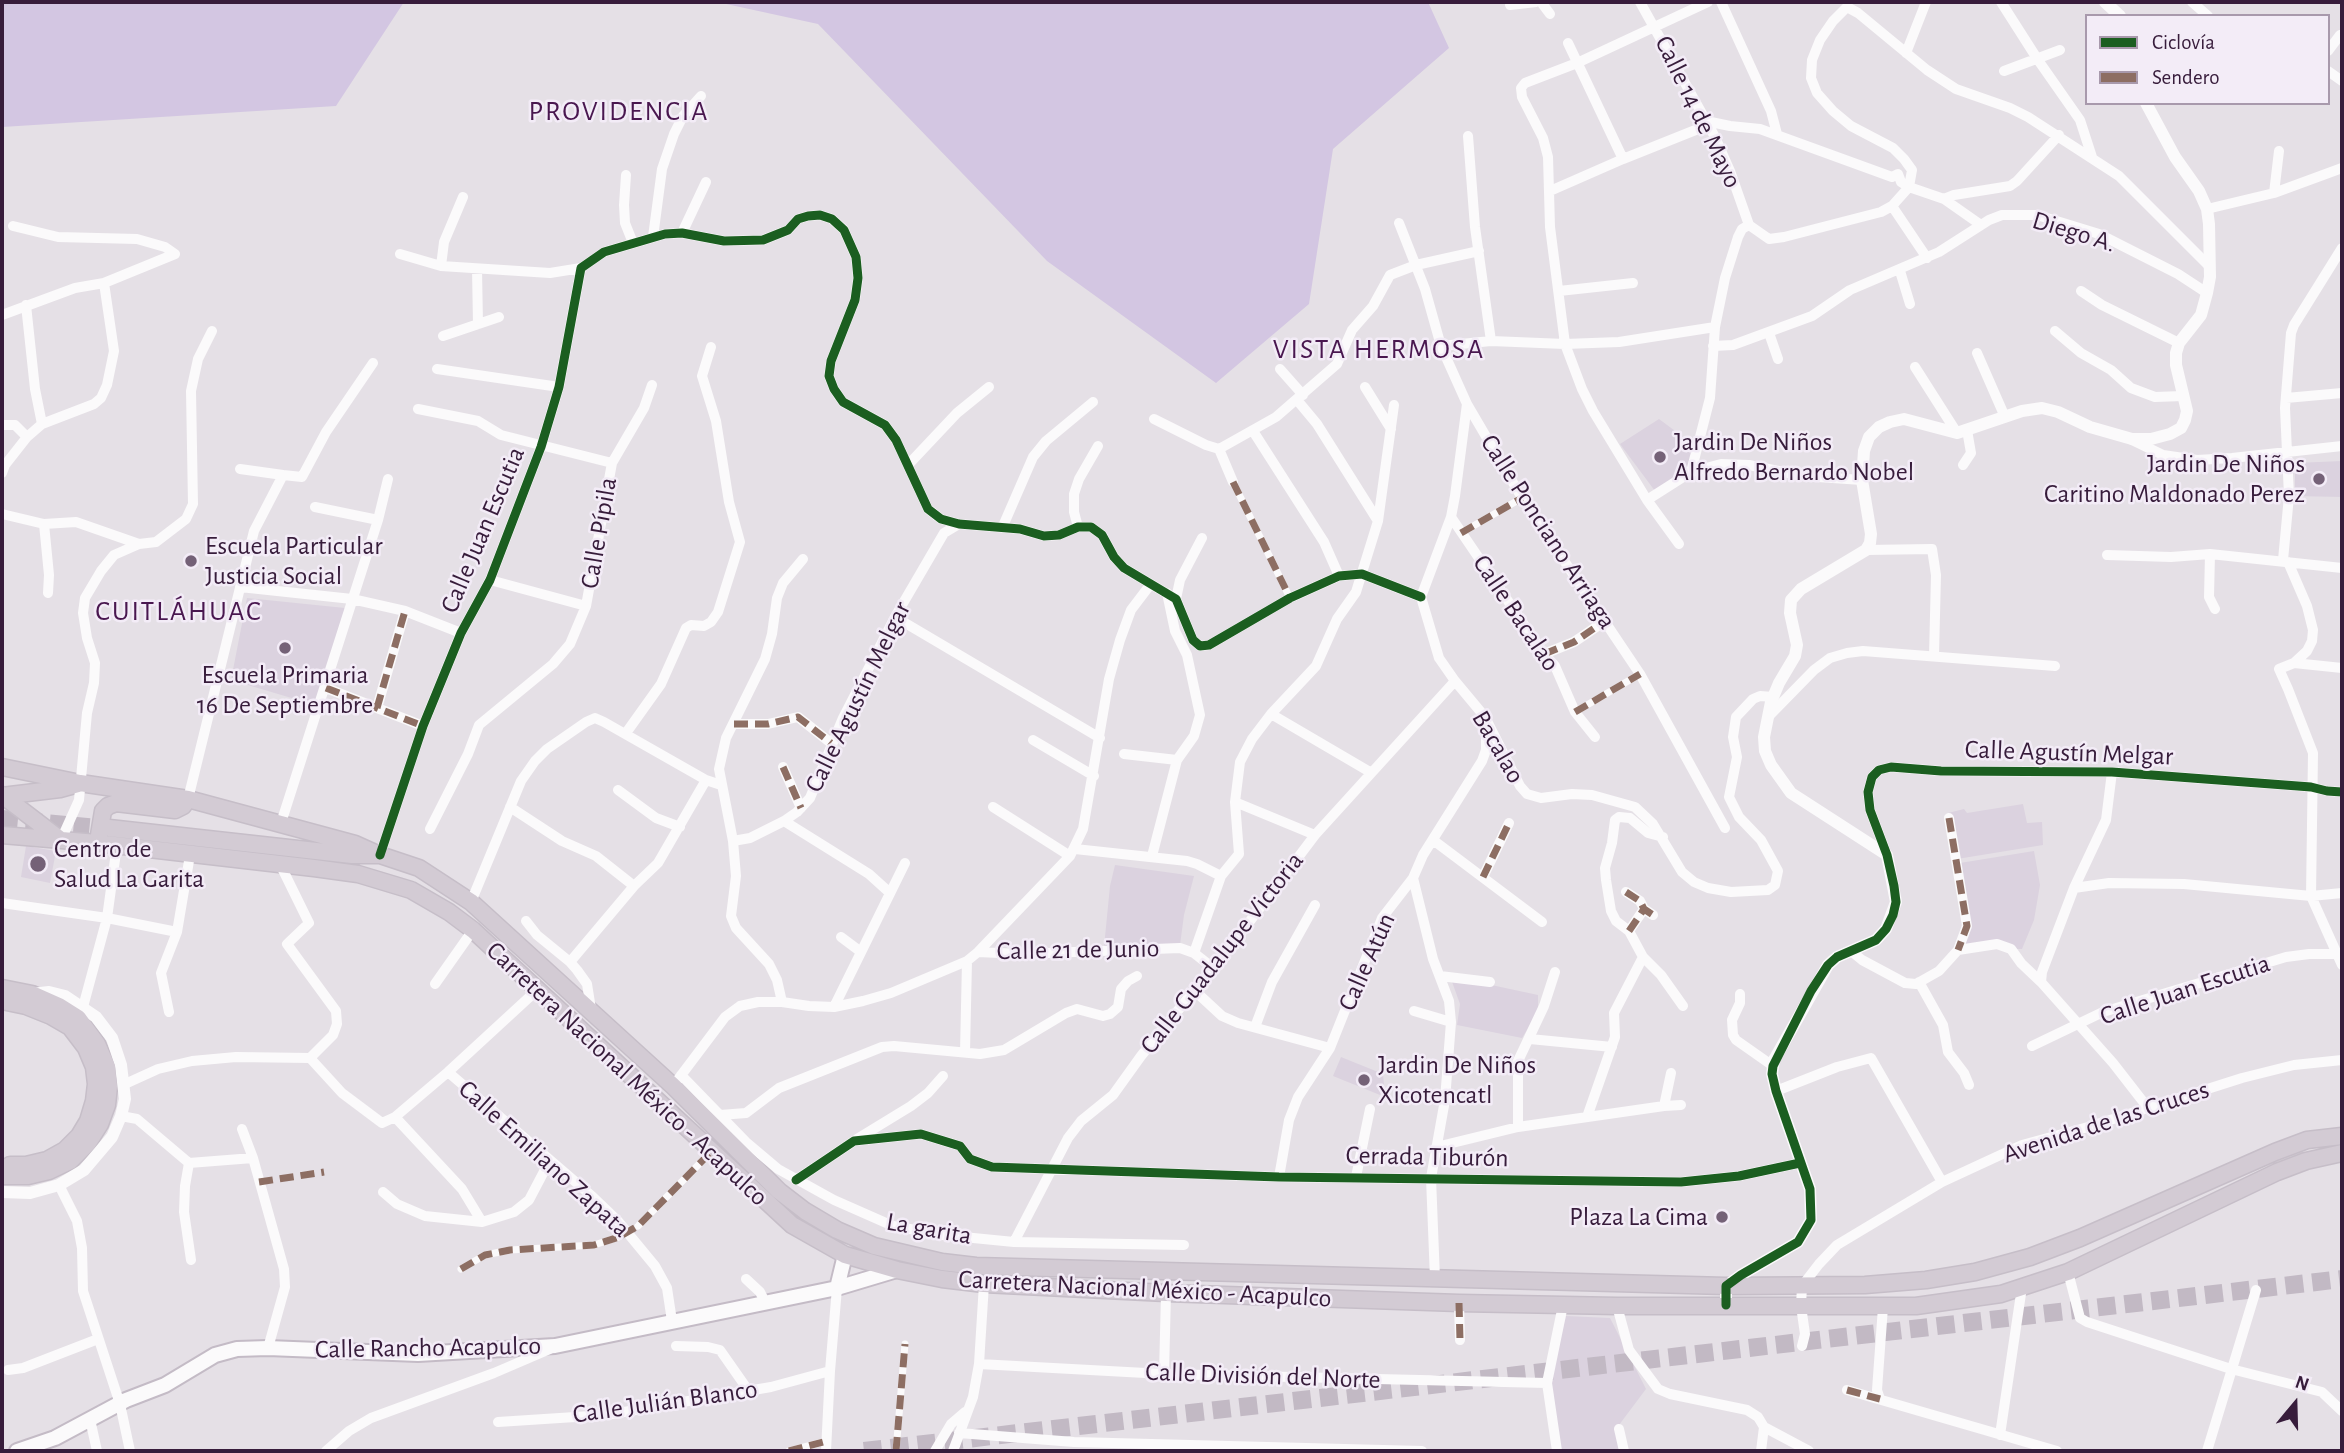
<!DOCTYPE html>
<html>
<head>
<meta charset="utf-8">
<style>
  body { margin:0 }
  #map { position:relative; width:2344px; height:1453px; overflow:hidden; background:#e5e0e6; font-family:"Alegreya Sans",sans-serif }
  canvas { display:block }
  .frame { position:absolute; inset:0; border:4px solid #371c3b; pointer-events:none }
  .legend { position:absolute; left:2085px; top:14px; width:245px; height:91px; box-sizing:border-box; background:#f3ecf7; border:2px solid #a899ac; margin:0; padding:9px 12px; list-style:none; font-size:21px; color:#371c3b }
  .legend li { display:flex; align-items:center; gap:14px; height:35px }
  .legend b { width:35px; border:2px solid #a899ac }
  .north { position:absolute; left:2260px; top:1369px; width:70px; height:70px; -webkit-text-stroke:5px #f3ecf7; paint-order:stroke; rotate:19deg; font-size:19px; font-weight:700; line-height:28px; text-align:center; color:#371c3b }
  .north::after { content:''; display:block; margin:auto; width:24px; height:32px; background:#371c3b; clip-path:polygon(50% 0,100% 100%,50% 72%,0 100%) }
</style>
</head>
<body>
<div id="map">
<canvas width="2344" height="1453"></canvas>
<div class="frame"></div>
<ul class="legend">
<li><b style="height:9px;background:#1b5e20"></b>Ciclovía</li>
<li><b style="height:9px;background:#8d6e63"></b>Sendero</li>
</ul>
<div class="north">N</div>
</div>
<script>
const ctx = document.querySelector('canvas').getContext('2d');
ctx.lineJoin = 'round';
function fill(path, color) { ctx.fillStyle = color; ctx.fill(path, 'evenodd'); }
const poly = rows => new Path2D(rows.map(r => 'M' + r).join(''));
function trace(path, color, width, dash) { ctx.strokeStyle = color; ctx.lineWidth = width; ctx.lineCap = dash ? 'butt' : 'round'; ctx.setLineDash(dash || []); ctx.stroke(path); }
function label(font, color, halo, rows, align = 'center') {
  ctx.font = font + ' "Alegreya Sans",sans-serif'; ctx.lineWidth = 5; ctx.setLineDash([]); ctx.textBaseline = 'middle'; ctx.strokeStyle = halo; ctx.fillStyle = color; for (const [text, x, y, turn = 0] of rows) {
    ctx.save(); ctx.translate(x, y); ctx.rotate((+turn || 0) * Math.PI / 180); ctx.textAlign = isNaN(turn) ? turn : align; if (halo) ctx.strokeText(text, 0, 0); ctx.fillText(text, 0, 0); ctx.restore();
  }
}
const built = poly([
  [1659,419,1694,445,1688,469,1655,491,1620,444],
  [2342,461,2342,497,2295,496,2295,463],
  [247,598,345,608,315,705,231,680],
  [2023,804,2027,823,2042,822,2043,845,1957,859,1948,813,1964,809,1967,813],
  [26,846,56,851,50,883,21,877],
  [2034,851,2040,885,2034,920,2022,949,1962,948,1970,926,1960,863],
  [1115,865,1194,876,1184,915,1180,945,1104,947,1110,886],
  [1451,979,1482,983,1538,995,1538,1012,1522,1038,1457,1025,1460,1004],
  [1341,1057,1383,1074,1384,1085,1380,1095,1333,1076],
  [1566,1316,1610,1318,1646,1389,1616,1429,1620,1451,1559,1451,1548,1384]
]);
const green = poly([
  [2,2,404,2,336,106,2,127],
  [717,2,1428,2,1449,48,1333,149,1309,304,1216,383,1047,261,818,24]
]);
const pedestrianTunnel = poly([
  [619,1237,638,1226]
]);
const primaryTunnel = poly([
  [2,818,109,828]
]);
const motorwayTunnel = poly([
  [864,1451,2342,1279]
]);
const pedestrian = poly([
  [1233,482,1290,598],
  [1461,533,1522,498],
  [1575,712,1640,674],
  [638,1226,711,1152],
  [461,1269,485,1255,510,1250,594,1245,619,1237],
  [789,1451,827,1441],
  [896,1451,905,1344]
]);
const minor = poly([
  [1541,2,1550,14],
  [1640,2,1715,137,1730,171,1749,225],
  [1721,2,1771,111,1777,134],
  [2001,2,2038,60,2080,120,2092,157],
  [2192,2,2208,16],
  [1510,5,1536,2],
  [1847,7,1858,13,1927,70,1956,89,2010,108,2028,117,2119,176,2208,265],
  [1568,43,1623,159],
  [2328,51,2340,35],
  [1906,53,1926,2],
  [2004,71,2060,50],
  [2328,71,2342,81],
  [1706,121,1730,126,1760,129,1892,177,1898,174,1901,182,1909,187,1944,199,1981,225],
  [1468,136,1475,227,1491,341],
  [626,175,624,205,625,223,633,243],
  [1550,191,1623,159,1708,125],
  [2274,193,2279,151],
  [1944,199,1954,195,2010,186,2017,181,2059,135],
  [1892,206,1927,258],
  [2207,209,2274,193,2342,168],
  [1399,223,1425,289,1441,346,1467,404,1522,498,1640,674,1725,828],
  [1749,225,1769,239,1784,237,1881,212,1892,206,1909,187,1912,170,1904,159,1893,148,1851,126,1833,111,1817,93,1811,78,1812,60,1820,40,1833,21,1847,7],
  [13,226,58,237,137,239,165,247,175,254],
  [682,233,706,182],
  [653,237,662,169,674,134,683,116,701,96],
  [400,254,441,266,550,273,581,268],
  [441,266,444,242,463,197],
  [477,269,478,324],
  [1900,271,1910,304],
  [1559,291,1633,283],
  [2081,291,2102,305,2179,343],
  [26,305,35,389,42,424],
  [2,315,75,288,104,283,175,254],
  [2055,331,2081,353,2111,370,2131,388,2155,397,2183,396],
  [1769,333,1778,359],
  [443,336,499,317],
  [1441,346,1491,341,1565,344,1619,342,1715,327],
  [1713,346,1733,345,1812,316,1850,290,1939,252,1989,220,2002,215,2037,215,2099,234,2178,274,2207,293],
  [1977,353,2005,417],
  [1915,367,1957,433],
  [437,369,559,387],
  [1280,369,1303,395],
  [1365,387,1391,429],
  [2286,398,2342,393],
  [1297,400,1317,424,1378,521],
  [1467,404,1455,496,1451,517,1421,597,1439,658,1455,681,1485,717,1520,786,1527,794,1541,798,1572,794,1592,795,1635,807,1653,824,1682,872,1694,882,1708,888,1731,892,1768,890,1775,885,1778,871,1761,840,1739,817,1729,797,1737,757,1733,737,1736,717,1753,699,1760,696,1773,697],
  [418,409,478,421,501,435,612,463],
  [1154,419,1206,445,1219,449,1276,417,1337,364,1352,330,1373,306,1390,275,1416,265,1479,251],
  [2,425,15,425,27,437],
  [1253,431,1324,542,1339,576],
  [2132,440,2163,455,2197,460,2232,458,2342,446],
  [1219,449,1233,482],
  [908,465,957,413,989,387],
  [1963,465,1971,453,1967,430],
  [240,469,283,475],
  [1691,472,1721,464,1749,465,1803,476,1862,480],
  [2,473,5,465,27,437,42,424,94,404,101,398,107,385,114,351,104,283],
  [1647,500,1691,472,1710,398,1715,327,1725,278,1738,237,1742,229,1749,225],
  [315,507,378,520],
  [2,514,44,524,76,522,139,544],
  [1451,517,1544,654,1555,666,1575,712,1595,737],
  [44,524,49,575,48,593],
  [1003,526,1033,457,1046,441,1093,402],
  [1078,527,1074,512,1074,494,1079,479,1098,446],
  [1679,544,1647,500,1593,411,1582,389,1565,344,1550,227,1548,157,1543,138,1522,97,1521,88,1525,83,1577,63,1708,2],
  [1866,550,1932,549,1936,575,1934,656],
  [2210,554,2209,597,2215,609],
  [2107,555,2171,557,2210,554,2342,568],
  [2283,560,2289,496,2285,408,2291,333,2294,325,2342,248],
  [2288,562,2307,606,2313,630,2312,641,2307,651,2294,663],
  [490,580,586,606],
  [240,587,352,599,405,611,461,633],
  [1176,599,1180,580,1202,538],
  [895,617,1100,738],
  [1544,654,1574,642,1605,621],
  [2342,668,2294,663,2279,669,2288,689,2313,753,2311,896,2342,965],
  [326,688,423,726],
  [377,708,405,611],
  [1271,714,1370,772],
  [1769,716,1814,670,1830,658,1847,653,1863,651,2055,666],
  [734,724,768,724,798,717,831,743],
  [626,733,661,684,686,628,691,625,704,626,711,622,718,612,740,542,729,502,716,421,702,376,711,347],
  [1033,740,1094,776],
  [1124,754,1177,760],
  [783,767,801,808],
  [618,790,656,818,680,827],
  [188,799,254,531,283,475,302,477,326,432,373,363],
  [1235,802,1315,835],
  [510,807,562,841,596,856,634,886],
  [993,807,1070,856],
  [1949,818,1967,926,1958,950],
  [784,821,869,874,890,893],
  [281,823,378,520,388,479],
  [430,829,468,754,479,725,553,664,570,644,586,606,612,463,644,408,652,385],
  [1663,837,1648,833,1630,818,1619,817,1615,820,1612,843,1605,868,1606,880,1611,911,1616,921,1629,931,1643,957,1661,975,1683,1006],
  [61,840,79,800,87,713,94,683,95,663,87,638,83,613,85,598,101,571,114,555,139,544,156,542,186,519,193,504,191,391,198,359,212,331],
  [1433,840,1542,922],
  [733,841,750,838,784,821,797,812,810,798,843,718,895,617,944,533,959,524],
  [1075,849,1187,861,1197,864,1221,876],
  [380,855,423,726,461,633,490,580,541,447,559,387,581,268,604,252,665,234,682,233,724,241,763,240,788,230,798,219,808,216,820,215,832,219,844,230,856,257,858,278,855,300,831,361,829,376,834,389,843,402,885,425,896,440,928,509,941,519,959,524,1020,529,1044,536,1059,535,1078,527,1091,527,1102,535,1114,557,1124,568,1176,599,1193,640,1200,646,1209,645,1290,598,1339,576,1362,574,1421,597],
  [1887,855,1870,810,1868,792,1872,777,1879,770,1891,767,1941,771,2112,772,2311,787,2327,791,2342,792],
  [1152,856,1177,760,1194,736,1200,715,1187,655,1175,631,1167,593],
  [280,864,309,923,287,944,336,1011,337,1024,333,1035,310,1058],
  [1483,877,1509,823],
  [1413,878,1433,959,1449,1001,1451,1022,1445,1100,1431,1178,1435,1279],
  [2074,888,2109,883,2184,884,2311,896,2342,893],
  [1626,892,1640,901,1644,909,1653,915],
  [471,902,521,781,535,761,547,749,586,722,595,718,604,722,706,780,721,785],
  [2,903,107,918,177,932],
  [526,921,537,935,570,962,577,970,587,984,591,1009],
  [1629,931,1644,909],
  [841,937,861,952],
  [1958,950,1997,944,2011,949,2021,963,2041,982,2113,1063,2148,1108],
  [1851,951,1862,960,1905,983,1916,984,1939,971,1958,950],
  [978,952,1021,954,1180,948,1194,953,1213,968],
  [1194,953,1221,876,1239,854,1235,802,1240,762,1252,739,1271,714,1316,666,1337,619,1356,592,1378,521,1394,405],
  [570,962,634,886,658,863,706,780],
  [1440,976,1490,982],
  [1919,982,1943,1025,1948,1052,1964,1073,1969,1085],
  [2041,982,2042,972,2074,888,2106,820,2112,772],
  [435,984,473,930],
  [1195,991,1222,1016,1238,1023,1330,1048],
  [1740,994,1740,1003,1732,1020,1733,1035,1736,1040,1773,1066],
  [782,1002,777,980,769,964,736,928,731,916,736,876,733,841,719,769,726,738,765,659,772,634,777,598,783,583,803,559],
  [83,1007,107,918,117,845],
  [834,1007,905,863],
  [1414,1011,1451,1022],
  [169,1012,161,973,177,932,190,855],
  [1255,1027,1272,982,1315,905],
  [1530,1039,1612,1047],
  [2032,1046,2103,1012,2286,957,2309,954,2342,954],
  [965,1052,967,961],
  [448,1072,593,1197,617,1220,655,1266,667,1288,672,1321],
  [681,1075,746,1142,778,1169,834,1200,893,1226,943,1235,1014,1242,1184,1245],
  [125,1084,158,1069,192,1061,236,1057,310,1058,342,1093,382,1123,395,1117,448,1072,536,991],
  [673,1086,725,1017,740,1006,758,1002,782,1002,809,1006,834,1007,863,1001,891,993,967,961,978,952,1070,856,1083,829,1109,679,1120,640,1131,610,1150,585],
  [1776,1091,1837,1067,1871,1058,1942,1182],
  [1664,1106,1671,1073],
  [720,1115,746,1113,779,1088,882,1047,894,1046,980,1054,1004,1050,1066,1013,1077,1009,1103,1016,1110,1014,1118,1007,1121,989,1128,981,1137,976],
  [121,1116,137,1119,189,1163,253,1158],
  [395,1117,462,1189,482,1222],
  [1587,1117,1615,1037,1614,1013,1643,957],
  [1518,1127,1518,1061,1544,1006,1555,972],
  [242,1129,253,1158,284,1269,285,1287,268,1348],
  [857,1139,911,1106,928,1093,943,1076],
  [1436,1147,1518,1127,1664,1106,1681,1105],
  [189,1163,185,1186,184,1212,191,1260],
  [1279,1177,1289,1120,1298,1097,1330,1048,1382,918,1413,878,1423,855,1482,761,1486,750,1486,725],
  [1356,1177,1370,1109],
  [796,1180,854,1141,921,1134,960,1146,970,1159,992,1167,1279,1177,1681,1182,1739,1176,1800,1163],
  [59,1185,77,1221,82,1248,83,1291,120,1404,130,1451],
  [383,1192,397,1204,425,1216,482,1222,514,1212,529,1200,550,1160],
  [1014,1242,1068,1138,1081,1121,1113,1095,1141,1056,1244,929,1315,835,1455,681],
  [2068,1272,2080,1318,2087,1322,2231,1369,2322,1392,2342,1411],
  [746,1279,760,1292,765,1302],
  [1459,1303,1460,1340],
  [1617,1306,1629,1350,1658,1389,1670,1394,1747,1410,1758,1417,1764,1427,1761,1451],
  [676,1346,708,1347,720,1350,748,1390],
  [1802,1346,1805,1334,1801,1306,1802,1286,1819,1264,1837,1245,1942,1182,2022,1145,2088,1127,2242,1078,2294,1065,2342,1060],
  [979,1364,1164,1374,1547,1383],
  [8,1370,23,1368,98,1339],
  [1164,1374,1166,1293],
  [1847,1390,2057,1451],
  [1880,1399,1877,1390,1883,1307],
  [90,1419,97,1451],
  [498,1422,606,1415,771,1387,830,1371],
  [1764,1427,1809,1451],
  [1619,1429,1624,1451],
  [959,1433,1074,1442,1422,1451],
  [2000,1435,2022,1287],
  [326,1451,349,1431,371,1418,494,1373,550,1349],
  [826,1451,830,1371,837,1288],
  [935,1451,951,1424,965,1412],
  [953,1451,973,1397,979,1364,984,1284],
  [1557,1451,1547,1383,1563,1305],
  [2207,1451,2256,1290]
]);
const tertiary = poly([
  [2105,2,2120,16],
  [2,1192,30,1193,59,1185,84,1170,112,1137,121,1116,125,1099,121,1065,112,1038,96,1017,65,996,49,992,32,994],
  [1726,1305,1726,1286,1741,1275,1798,1242,1811,1220,1810,1189,1776,1091,1772,1074,1774,1060,1828,965,1837,957,1876,940,1886,929,1896,902,1887,855,1791,793,1771,765,1765,751,1764,737,1771,702,1779,683,1795,656,1797,645,1790,613,1791,600,1801,589,1866,550,1870,543,1871,534,1862,480,1864,451,1869,437,1879,427,1890,422,1904,419,1957,433,2022,411,2042,408,2058,412,2090,427,2132,439,2151,439,2170,434,2181,428,2185,420,2187,411,2176,365,2176,353,2179,343,2201,315,2207,293,2210,277,2209,224,2207,209,2199,191,2175,157,2146,103]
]);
const secondary = poly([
  [837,1288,845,1255],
  [17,1451,55,1438,126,1400,165,1385,215,1355,237,1349,268,1348,418,1354,555,1346,837,1288,897,1270]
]);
const primary = poly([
  [2,767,80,783,188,799,355,844,375,853],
  [2,795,61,840],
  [2,796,60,789,78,784],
  [109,828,352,855,380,855,419,868,471,902,673,1086,779,1191,805,1211,837,1230,874,1246,942,1262,976,1266,1726,1286,1865,1285,1926,1280,1975,1272,2030,1257,2080,1238,2275,1152,2307,1140,2342,1136],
  [2,835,97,843,314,868,358,874,411,890,449,912,473,930,792,1225,845,1255,897,1270,942,1279,984,1284,1166,1293,1459,1303,1617,1306,1916,1306,2001,1294,2068,1272,2277,1172,2306,1161,2342,1153],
  [98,841,103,811,108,806,116,803,175,810,183,806,188,799],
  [2,988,32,994,59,1006,78,1018,97,1044,107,1067,109,1086,107,1105,100,1124,88,1143,70,1161,49,1171,28,1176,2,1176],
  [2,1001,26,1006,51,1016,70,1027,86,1048,94,1067,96,1084,94,1101,88,1121,79,1136,65,1150,47,1160,26,1165,10,1165]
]);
const quiet = poly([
  [1233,482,1290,598],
  [1461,533,1522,498],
  [1544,654,1574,642,1605,621],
  [326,688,423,726],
  [377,708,405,611],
  [1575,712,1640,674],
  [734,724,768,724,798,717,831,743],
  [783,767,801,808],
  [1949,818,1967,926,1958,950],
  [1483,877,1509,823],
  [1626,892,1640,901,1644,909,1653,915],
  [1629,931,1644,909],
  [259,1182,324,1172],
  [461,1269,485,1255,510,1250,594,1245,619,1237,638,1226,711,1152],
  [1459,1303,1460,1340],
  [1847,1390,1880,1399],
  [789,1451,827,1441],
  [896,1451,905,1344]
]);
const cycleway = poly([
  [380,855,423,726,461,633,490,580,541,447,559,387,581,268,604,252,665,234,682,233,724,241,763,240,788,230,798,219,808,216,820,215,832,219,844,230,856,257,858,278,855,300,831,361,829,376,834,389,843,402,885,425,896,440,928,509,941,519,959,524,1020,529,1044,536,1059,535,1078,527,1091,527,1102,535,1114,557,1124,568,1176,599,1193,640,1200,646,1209,645,1290,598,1339,576,1362,574,1421,597],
  [796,1180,854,1141,921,1134,960,1146,970,1159,992,1167,1279,1177,1681,1182,1739,1176,1800,1163],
  [1726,1305,1726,1286,1741,1275,1798,1242,1811,1220,1810,1189,1776,1091,1772,1074,1773,1066,1811,991,1828,965,1837,957,1876,940,1886,929,1893,915,1896,902,1894,886,1887,855,1870,810,1868,792,1872,777,1879,770,1891,767,1941,771,2112,772,2311,787,2327,791,2342,792]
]);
const markers = [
  [1660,457,7,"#746177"],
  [2319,479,7,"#746177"],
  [191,561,7,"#746177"],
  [285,648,7,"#746177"],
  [38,864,9,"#746177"],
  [1364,1080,7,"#746177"],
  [1722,1217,7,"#746177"]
];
const streetNames = [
  ["Calle 14 de Mayo",1698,112,64],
  ["Diego A.",2074,232,17],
  ["Calle Juan Escutia",483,530,-67],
  ["Calle Ponciano Arriaga",1548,532,57],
  ["Calle Pípila",599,533,-80],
  ["Calle Bacalao",1516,613,56],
  ["Calle Agustín Melgar",858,697,-64],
  ["Bacalao",1498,747,60],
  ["Calle Agustín Melgar",2069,753,2],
  ["Calle 21 de Junio",1078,950,-1],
  ["Calle Guadalupe Victoria",1222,953,-52],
  ["Calle Atún",1367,962,-66],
  ["Calle Juan Escutia",2185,990,-18],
  ["Carretera Nacional México - Acapulco",627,1074,43],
  ["Avenida de las Cruces",2106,1122,-18],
  ["Cerrada Tiburón",1427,1157,1],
  ["Calle Emiliano Zapata",544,1159,42],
  ["La garita",929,1229,10],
  ["Carretera Nacional México - Acapulco",1145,1289,3],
  ["Calle Rancho Acapulco",428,1348,-1],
  ["Calle División del Norte",1263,1376,2],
  ["Calle Julián Blanco",665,1402,-8]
];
const poiNames = [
  ["Jardin De Niños",1674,442],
  ["Alfredo Bernardo Nobel",1674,472],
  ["Jardin De Niños",2305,464,"right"],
  ["Caritino Maldonado Perez",2305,494,"right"],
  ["Escuela Particular",205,546],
  ["Justicia Social",205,576],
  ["Escuela Primaria",285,675,"center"],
  ["16 De Septiembre",285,705,"center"],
  ["Centro de",54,849],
  ["Salud La Garita",54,879],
  ["Jardin De Niños",1378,1065],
  ["Xicotencatl",1378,1095],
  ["Plaza La Cima",1708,1217,"right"]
];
const neighbourhoodNames = [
  ["PROVIDENCIA",619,112],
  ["VISTA HERMOSA",1379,350],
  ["CUITLÁHUAC",179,612]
];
fill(built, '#dbd2df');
fill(green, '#d3c6e2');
trace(pedestrianTunnel, '#c2b9c4', 7, [7, 3.5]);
trace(primaryTunnel, '#c2b9c4', 16, [16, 8]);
trace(motorwayTunnel, '#c2b9c4', 18, [18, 9]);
trace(secondary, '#c4bbc6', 18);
trace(primary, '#c6bec8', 19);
trace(pedestrian, '#fbfafb', 7);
trace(minor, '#fbfafb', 10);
trace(tertiary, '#fbfafb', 12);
trace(secondary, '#fbfafb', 14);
trace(primary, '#d3cbd4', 16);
trace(quiet, '#8d6e63', 7, [14, 7]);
trace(cycleway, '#1b5e20', 9);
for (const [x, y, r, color] of markers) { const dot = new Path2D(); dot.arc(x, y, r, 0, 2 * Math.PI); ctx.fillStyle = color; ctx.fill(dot); trace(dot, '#f3ecf7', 2.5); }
label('26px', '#371c3b', '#f3ecf7', streetNames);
label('26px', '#371c3b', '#f3ecf7', poiNames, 'left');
ctx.letterSpacing = '2px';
label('28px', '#49174f', '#f3ecf7', neighbourhoodNames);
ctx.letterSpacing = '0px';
</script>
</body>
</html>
